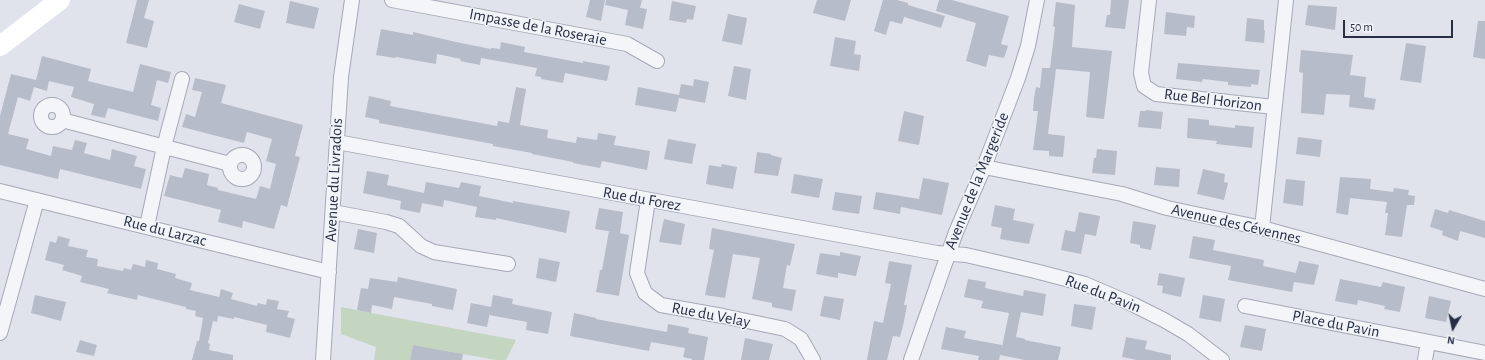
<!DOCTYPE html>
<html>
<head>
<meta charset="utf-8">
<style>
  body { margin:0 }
  #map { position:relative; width:1485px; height:360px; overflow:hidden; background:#e0e3eb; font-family:"Alegreya Sans",sans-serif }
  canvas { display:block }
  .north { position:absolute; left:1433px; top:308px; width:40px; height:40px; -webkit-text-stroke:3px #f0f3f8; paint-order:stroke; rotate:189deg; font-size:11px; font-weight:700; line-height:16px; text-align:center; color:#272f44 }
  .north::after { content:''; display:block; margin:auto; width:14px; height:18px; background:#272f44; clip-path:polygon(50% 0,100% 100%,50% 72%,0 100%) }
  .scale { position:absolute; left:1343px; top:20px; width:110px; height:18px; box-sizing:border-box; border:2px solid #272f44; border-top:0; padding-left:5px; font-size:12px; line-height:14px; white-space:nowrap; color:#272f44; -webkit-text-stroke:3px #f0f3f8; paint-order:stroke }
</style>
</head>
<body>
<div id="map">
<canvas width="1485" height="360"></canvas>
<div class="north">N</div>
<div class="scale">50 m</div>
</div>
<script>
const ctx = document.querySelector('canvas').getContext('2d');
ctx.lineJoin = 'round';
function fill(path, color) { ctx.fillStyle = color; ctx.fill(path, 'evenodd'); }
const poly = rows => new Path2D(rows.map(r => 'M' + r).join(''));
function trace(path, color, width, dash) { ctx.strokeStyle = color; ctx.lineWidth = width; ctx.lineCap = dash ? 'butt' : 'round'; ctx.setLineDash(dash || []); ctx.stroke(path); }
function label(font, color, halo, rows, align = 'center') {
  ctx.font = font + ' "Alegreya Sans",sans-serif'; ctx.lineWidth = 3; ctx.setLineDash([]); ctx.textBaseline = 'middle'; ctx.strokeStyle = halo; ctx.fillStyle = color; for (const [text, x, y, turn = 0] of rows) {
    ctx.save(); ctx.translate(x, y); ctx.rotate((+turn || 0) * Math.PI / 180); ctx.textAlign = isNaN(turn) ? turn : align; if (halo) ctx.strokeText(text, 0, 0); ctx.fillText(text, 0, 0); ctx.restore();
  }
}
const green = poly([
  [341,307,371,313,516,340,506,360,496,360,413,345,410,360,374,360,376,347,341,334]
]);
const building = poly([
  [137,0,149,0,144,18,154,21,147,48,126,43],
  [590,0,605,0,601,21,586,17],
  [606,0,642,0,640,8,647,9,643,29,625,25,628,10,605,5],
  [817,0,851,0,845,21,813,13],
  [883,0,897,0,908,3,908,5,945,16,941,28,904,17,902,24,890,21,886,35,874,31],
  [939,0,952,0,1009,16,1001,44,1008,46,1004,58,989,55,986,67,966,61,976,23,936,11],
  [1111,0,1129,0,1125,29,1105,27,1107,15,1110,15],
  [290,1,319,8,314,29,286,23],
  [672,1,696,6,693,20,687,19,686,23,669,20],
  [1056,2,1075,5,1072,47,1112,51,1104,119,1086,117,1090,72,1056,69,1048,134,1065,136,1063,157,1049,156,1049,151,1033,150,1038,111,1033,111,1034,98,1036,87,1040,88,1042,68,1050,68,1055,27,1053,26],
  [239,4,265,11,260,29,234,22],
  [1308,5,1337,7,1335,30,1305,25],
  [1166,12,1195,16,1194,28,1187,27,1186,36,1164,34],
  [728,14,747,18,742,45,722,41],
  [1247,18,1264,20,1264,30,1265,30,1264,43,1245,41],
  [1478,21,1485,21,1485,59,1473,57],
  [381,29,413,35,413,32,456,42,491,49,491,48,500,49,501,42,525,47,524,52,583,63,583,61,610,66,607,81,565,73,563,83,541,79,541,77,535,76,537,68,481,58,480,65,460,61,461,59,437,54,436,64,396,57,395,58,376,55],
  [835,37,856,41,854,54,861,55,859,71,830,66],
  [1406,43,1426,46,1421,83,1400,80],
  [1301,50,1353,55,1350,75,1366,77,1364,97,1376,99,1374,110,1349,107,1350,95,1326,94,1324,115,1301,113,1303,73,1299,72],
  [42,56,91,69,88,81,133,92,140,64,171,72,168,83,157,80,154,93,151,105,161,108,158,121,108,108,105,118,91,115,94,104,71,97,74,87,49,81,47,91,34,87,30,101,18,97,8,134,29,139,26,149,51,156,53,146,72,150,75,140,87,143,84,153,110,160,112,149,137,156,134,166,146,169,141,189,60,169,58,179,0,165,0,116,11,74,36,80],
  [1178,63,1260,70,1258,85,1251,84,1251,87,1228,85,1228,82,1203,79,1202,82,1176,79],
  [734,66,751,69,746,100,728,96],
  [195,78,226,85,221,103,303,125,295,156,300,157,287,207,281,205,274,229,243,221,242,228,218,222,221,210,164,196,170,175,182,178,185,168,209,174,207,185,218,188,218,190,256,199,260,186,270,189,273,176,276,164,266,161,272,139,247,132,244,143,182,127,186,114,195,117,202,92,192,90],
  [694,79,709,82,705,103,679,98,676,112,635,105,638,87,679,95,681,84,693,86],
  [516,87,526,89,520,125,548,130,547,138,576,143,577,137,597,140,598,133,616,136,614,145,650,151,647,170,602,161,600,168,573,163,573,162,532,154,532,153,493,146,493,144,379,123,379,120,365,117,369,96,391,101,390,106,497,126,498,121,509,123],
  [1146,110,1163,112,1161,129,1138,127,1140,111,1146,111],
  [904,111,924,116,919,145,898,141],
  [1188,118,1209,120,1209,125,1235,128,1235,125,1254,127,1252,148,1216,144,1217,141,1187,138],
  [1298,137,1322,140,1320,157,1296,154],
  [668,139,696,144,692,164,664,159],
  [1097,149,1117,151,1115,175,1092,173,1094,158,1096,158],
  [757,152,771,154,771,155,782,158,778,176,754,173],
  [722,164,737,167,733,189,706,184,709,165,721,167],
  [1156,167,1180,169,1179,187,1154,185],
  [1203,169,1225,174,1224,182,1228,183,1224,200,1197,194],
  [367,171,389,175,387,185,424,193,426,182,459,188,461,182,481,186,479,196,513,203,513,201,570,211,566,233,496,218,496,220,475,217,477,207,444,200,443,207,422,203,420,213,400,209,401,201,363,193],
  [794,174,823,179,819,198,791,193],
  [1340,177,1371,179,1370,189,1393,192,1394,188,1409,190,1408,195,1415,196,1414,205,1407,205,1402,237,1385,235,1388,213,1385,213,1387,202,1350,198,1348,215,1336,213],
  [923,178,949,183,942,215,901,207,900,214,873,209,876,192,919,199],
  [1286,179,1305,181,1303,206,1283,203],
  [835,192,862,196,859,214,832,210],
  [995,205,1015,209,1013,220,1034,224,1029,244,1000,239,1002,228,991,226],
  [599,208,623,212,620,233,595,229],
  [1435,209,1448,213,1449,210,1485,221,1485,238,1460,231,1458,241,1442,235,1443,231,1430,227],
  [1079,212,1100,216,1096,236,1075,232],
  [664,219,685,224,681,245,659,242],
  [1133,221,1156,225,1151,250,1140,248,1140,245,1130,243],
  [712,228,795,244,790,266,787,265,783,288,796,290,792,311,772,307,772,303,752,299,760,258,733,254,725,298,705,295,714,250,709,249],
  [358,229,377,233,374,253,354,249],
  [1065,230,1085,234,1081,254,1061,250],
  [609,231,629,235,619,296,596,292,600,270,602,270],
  [58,236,70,239,68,246,88,250,86,257,98,259,97,266,123,271,124,268,131,270,133,264,145,267,146,260,158,263,157,269,176,274,175,278,192,283,190,290,219,297,221,289,233,293,231,299,257,306,258,303,266,305,267,299,279,301,277,309,289,311,287,317,295,319,290,338,266,332,267,325,234,317,234,319,218,316,217,322,213,321,208,343,210,344,209,350,233,355,233,360,192,360,197,341,199,341,203,318,195,316,196,311,186,309,186,307,138,295,137,300,107,293,109,289,80,282,82,276,62,270,64,265,45,260,50,241,56,243],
  [1193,236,1215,240,1213,250,1264,260,1263,266,1296,273,1295,276,1299,261,1319,265,1314,285,1294,282,1292,292,1228,280,1231,266,1189,258],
  [840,252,861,256,856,276,838,273,838,278,816,274,820,253,840,256],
  [539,258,560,262,556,282,536,278],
  [889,261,912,265,904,305,907,305,903,326,900,337,893,336,887,360,867,360,874,321,883,323,891,284,885,283],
  [1159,273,1185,278,1181,297,1162,293,1163,286,1157,285],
  [398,277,457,289,453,310,432,306,432,304,394,297,392,309,372,305,371,313,357,310,361,288,368,289,370,278,397,282],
  [968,279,986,282,985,288,1023,296,1024,290,1046,294,1043,316,1021,312,1016,337,1025,339,1025,340,1061,347,1058,360,1025,360,1000,355,999,360,978,360,979,356,941,349,946,327,966,331,964,338,1002,345,1002,347,1009,313,981,308,983,301,964,297],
  [1340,279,1381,287,1383,282,1405,287,1400,312,1384,309,1385,306,1358,300,1357,305,1335,301],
  [35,295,66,302,61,321,31,313],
  [493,295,513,299,512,304,552,312,548,334,526,330,527,322,489,315,490,312,487,327,467,323,471,303,491,307],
  [1203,295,1225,299,1221,322,1199,318],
  [824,296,844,299,840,320,820,316],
  [1429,296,1451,301,1446,322,1425,318],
  [1074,304,1096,307,1092,330,1071,326],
  [574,313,596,318,596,319,667,332,668,324,689,328,688,333,708,337,704,360,692,360,692,359,683,357,685,348,651,342,649,351,570,336],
  [1245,325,1266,329,1262,351,1240,347],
  [1126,337,1147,341,1145,349,1171,355,1171,360,1137,360,1122,357],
  [745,338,773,344,769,360,741,360],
  [80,340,97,345,94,356,76,352],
  [413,345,463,354,462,360,410,360]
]);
const street = poly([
  [392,0,627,44,657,61],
  [1149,0,1141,73,1144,86,1156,94,1274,107],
  '41 116a11 11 0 1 1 22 0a11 11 0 1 1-22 0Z',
  [62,120,230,164],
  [337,142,937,253,966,255,1035,271,1085,284,1134,305,1164,320,1188,334,1222,360],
  '230 167a12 12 0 1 1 24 0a12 12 0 1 1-24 0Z',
  [984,167,1122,194,1167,208,1262,228,1485,289],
  [0,191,329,272],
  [648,200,637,273,645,293,661,305,723,316,785,329,801,339,813,360],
  [333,212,386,222,399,226,421,246,434,252,508,264],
  [147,226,164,147,182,79],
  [1262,228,1286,0],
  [1245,306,1485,353],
  [0,333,37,200],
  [323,360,341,77,352,0],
  [911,360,956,232,984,167,1018,78,1028,46,1037,0],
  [1425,360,1428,342]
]);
const secondary = poly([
  [0,46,60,0]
]);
const streetNames = [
  ["Impasse de la Roseraie",538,27,11],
  ["Rue Bel Horizon",1213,100,7],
  ["Avenue du Livradois",334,180,-87],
  ["Avenue de la Margeride",977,181,-68],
  ["Rue du Forez",642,199,10],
  ["Avenue des Cévennes",1236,224,13],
  ["Rue du Larzac",165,231,14],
  ["Rue du Pavin",1103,294,21],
  ["Rue du Velay",711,315,11],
  ["Place du Pavin",1336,324,11]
];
fill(green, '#c4d5c0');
fill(building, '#b7bcc9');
trace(street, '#a5a9b6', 16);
trace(street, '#f3f5f8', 14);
trace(secondary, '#fff', 20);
label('16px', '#272f44', '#f0f3f8', streetNames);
</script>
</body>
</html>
